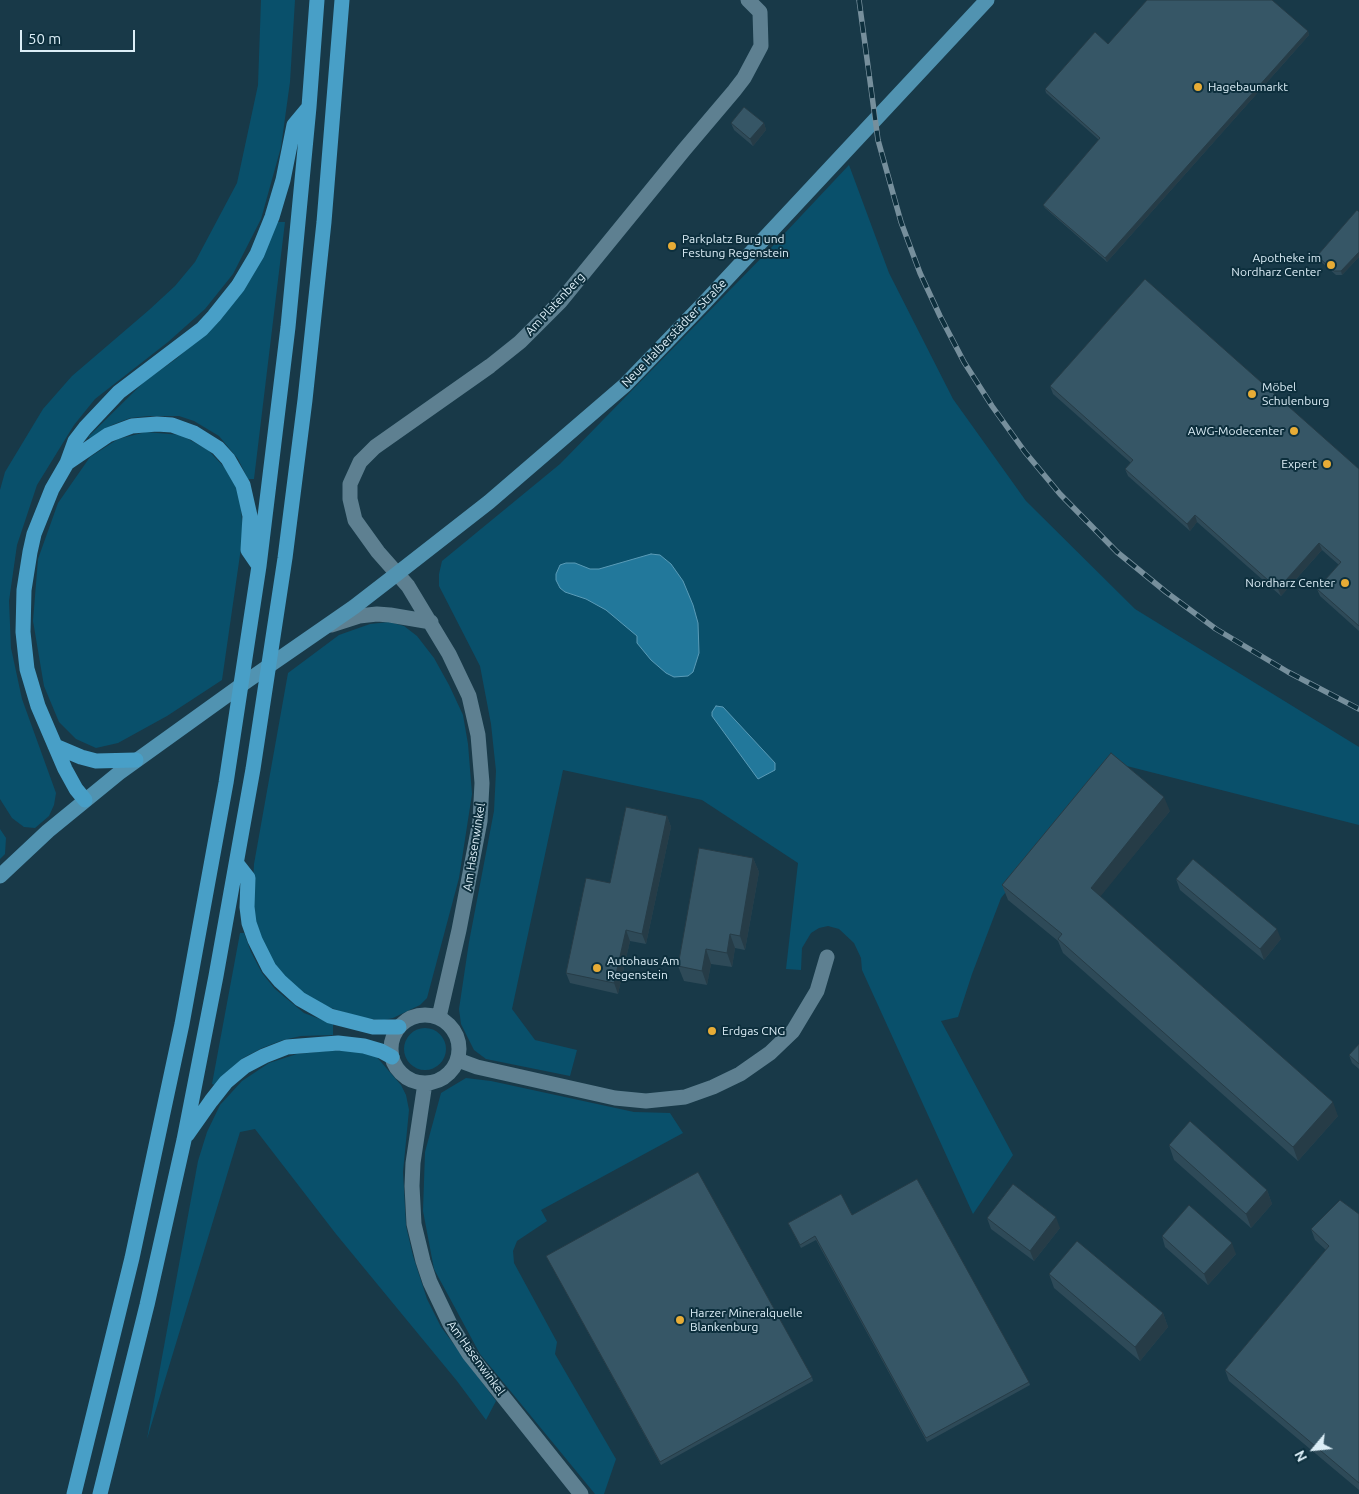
<!DOCTYPE html>
<html>
<head>
<meta charset="utf-8">
<style>
  body { margin:0 }
  #map { position:relative; width:1359px; height:1494px; overflow:hidden; background:#183948; font-family:Ubuntu,sans-serif }
  canvas { display:block }
  .north { position:absolute; left:1289px; top:1424px; width:50px; height:50px; -webkit-text-stroke:4px #0d2f3d; paint-order:stroke; rotate:242deg; font-size:14px; font-weight:700; line-height:20px; text-align:center; color:#dceef7 }
  .north::after { content:''; display:block; margin:auto; width:18px; height:22px; background:#dceef7; clip-path:polygon(50% 0,100% 100%,50% 72%,0 100%) }
  .scale { position:absolute; left:20px; top:30px; width:115px; height:22px; box-sizing:border-box; border:2px solid #dceef7; border-top:0; padding-left:6px; font-size:15px; line-height:18px; white-space:nowrap; color:#dceef7; -webkit-text-stroke:4px #0d2f3d; paint-order:stroke }
</style>
</head>
<body>
<div id="map">
<canvas width="1359" height="1494"></canvas>
<div class="north">N</div>
<div class="scale">50 m</div>
</div>
<script>
const ctx = document.querySelector('canvas').getContext('2d');
ctx.lineJoin = 'round';
function fill(path, color) { ctx.fillStyle = color; ctx.fill(path, 'evenodd'); }
const poly = rows => new Path2D(rows.map(r => 'M' + r).join(''));
function trace(path, color, width, dash) { ctx.strokeStyle = color; ctx.lineWidth = width; ctx.lineCap = dash ? 'butt' : 'round'; ctx.setLineDash(dash || []); ctx.stroke(path); }
function label(font, color, halo, rows, align = 'center') {
  ctx.font = font + ' Ubuntu,sans-serif'; ctx.lineWidth = 4; ctx.setLineDash([]); ctx.textBaseline = 'middle'; ctx.strokeStyle = halo; ctx.fillStyle = color; for (const [text, x, y, turn = 0] of rows) {
    ctx.save(); ctx.translate(x, y); ctx.rotate((+turn || 0) * Math.PI / 180); ctx.textAlign = isNaN(turn) ? turn : align; if (halo) ctx.strokeText(text, 0, 0); ctx.fillText(text, 0, 0); ctx.restore();
  }
}
const green = poly([
  [261,0,295,0,290,82,281,147,261,219,233,274,205,309,168,342,95,399,74,425,37,485,17,545,9,601,11,648,22,699,56,793,54,805,49,816,35,828,24,827,12,818,0,799,0,490,5,472,43,409,72,376,149,310,175,286,195,262,237,183,258,85],
  [849,165,889,273,953,399,1026,501,1135,609,1359,747,1359,825,1111,762,1001,898,972,974,958,1017,941,1021,1013,1155,973,1214,862,970,861,958,854,943,839,929,828,926,819,928,811,933,802,948,801,970,786,969,798,863,702,800,563,770,512,1009,535,1040,577,1050,570,1076,486,1059,474,1050,461,1024,459,1009,469,942,494,811,496,771,491,724,480,666,439,586,439,574,442,561,560,464,769,250],
  [277,222,285,222,254,479,248,479,238,459,219,436,194,421,179,416,148,416,130,418,112,425,91,438,88,437,145,381,176,359,222,318,252,277],
  [146,432,181,435,208,450,227,470,240,494,243,534,222,680,167,716,118,743,96,748,76,739,59,722,44,686,33,621,38,559,58,503,90,457,118,439],
  [389,622,404,626,417,636,434,658,449,685,463,715,468,744,472,794,459,878,427,998,420,1005,393,1018,384,1020,363,1018,337,1010,313,1001,286,979,268,954,255,923,252,899,254,864,288,673,339,635,370,624],
  [0,829,6,838,5,854,0,859],
  [240,933,244,933,251,952,262,973,275,989,304,1013,333,1024,333,1035,301,1036,283,1040,262,1048,243,1058,222,1076,215,1085,212,1084],
  '404 1049a21 21 0 1 1 42 0a21 21 0 1 1-42 0Z',
  [328,1051,360,1051,375,1055,401,1085,406,1095,409,1110,403,1172,406,1226,413,1256,427,1299,441,1327,496,1401,486,1420,457,1381,336,1234,255,1129,240,1132,147,1439,198,1161,207,1132,220,1105,242,1081,269,1063,297,1054],
  [466,1078,491,1081,634,1112,670,1113,683,1133,541,1210,547,1221,517,1241,513,1251,514,1263,557,1342,555,1354,616,1459,604,1494,595,1494,480,1354,434,1269,423,1211,425,1152,441,1093]
]);
const water = poly([
  [651,554,660,555,671,564,683,581,693,605,698,623,699,653,693,672,688,676,674,677,666,673,651,660,637,643,637,636,606,610,586,599,565,592,560,588,556,580,556,574,560,565,566,563,575,563,590,569,599,569,651,554],
  [716,706,723,707,775,763,775,770,758,779,712,716,712,712,716,706]
]);
const minor = poly([
  [331,625,359,616,377,614,390,615,431,622],
  '391 1049a34 34 0 1 1 68 0a34 34 0 1 1-68 0Z',
  [439,1017,459,930,480,821,482,783,478,735,469,696,449,654,408,586,378,552,355,520,350,499,350,484,360,462,375,447,490,366,520,342,560,302,684,150,734,91,744,78,761,46,760,12,748,0],
  [458,1060,477,1067,615,1098,646,1101,685,1097,713,1087,740,1074,770,1053,793,1031,817,991,827,957],
  [425,1083,413,1163,412,1186,414,1224,423,1261,430,1282,450,1324,469,1354,581,1494]
]);
const major = poly([
  [0,876,48,831,119,773,247,681,354,607,398,573,489,502,625,385,704,303,987,0]
]);
const highway = poly([
  [67,463,108,435,132,426,157,424,172,425,194,433,218,448,228,459,243,485,250,516,248,550,259,566],
  [55,746,81,757,96,761,136,760],
  [85,800,76,789,65,769,38,706,27,669,23,632,24,590,30,552,34,534,52,489,67,463,75,441,85,428,119,392,202,329,214,316,238,286,257,254,272,217,283,180,294,125,309,107],
  [237,864,248,878,247,907,249,923,255,940,269,968,280,981,300,999,330,1016,373,1027,399,1027],
  [187,1135,211,1101,226,1082,245,1066,264,1056,287,1047,338,1043,364,1046,381,1051,392,1057],
  [74,1494,132,1258,182,1024,226,783,259,566,288,327,309,107,317,0],
  [100,1494,147,1305,184,1140,216,976,253,769,285,558,305,400,324,222,342,0]
]);
const rail = poly([
  [859,0,878,140,901,222,920,273,940,316,964,362,992,406,1025,452,1060,494,1117,552,1166,592,1216,629,1288,672,1359,709]
]);
const wall = poly([
  [1308,31,1309,35,1107,262,1045,208,1043,205,1099,140,1046,93,1045,89,1108,44],
  [731,123,764,123,766,130,753,146,734,130],
  [1359,212,1359,257,1342,275,1336,275,1318,259,1317,256],
  [1050,386,1359,469,1359,631,1320,596,1317,589,1339,565,1322,550,1281,596,1197,522,1190,531,1128,476,1125,469,1131,463,1053,394],
  [1170,811,1100,896,1338,1116,1298,1161,1063,953,1058,941,1008,900,1002,885],
  [667,816,671,827,646,944,630,941,618,994,570,983,566,973],
  [753,858,759,872,745,950,735,948,732,967,711,964,707,985,684,981,678,966],
  [1176,879,1281,939,1264,960,1180,890],
  [1359,1044,1359,1069,1352,1063,1349,1055],
  [1169,1145,1267,1190,1272,1204,1251,1228,1174,1160],
  [1359,1214,1359,1490,1229,1381,1225,1370,1326,1250,1315,1240,1311,1229],
  [852,1215,1029,1382,1030,1385,927,1442,816,1240,801,1248,788,1223],
  [987,1218,1060,1228,1034,1261,991,1229],
  [1162,1236,1236,1254,1208,1285,1165,1247],
  [546,1256,812,1377,813,1381,661,1465],
  [1049,1274,1163,1313,1168,1327,1140,1361,1054,1288]
]);
const shadedWall = poly([
  [1308,31,1309,35,1107,262,1105,258],
  [764,123,766,130,753,146,750,139],
  [1359,252,1359,257,1342,275,1341,271],
  [1195,515,1197,522,1190,531,1187,524],
  [1319,543,1322,550,1281,596,1278,589],
  [1164,797,1170,811,1096,902,1091,888],
  [667,816,671,827,646,944,642,934],
  [753,858,759,872,745,950,740,936],
  [1277,929,1281,939,1264,960,1260,949],
  [626,930,630,941,618,994,614,983],
  [730,934,735,948,732,967,727,953],
  [706,949,711,964,707,985,702,971],
  [1333,1102,1338,1116,1298,1161,1293,1147],
  [1267,1190,1272,1204,1251,1228,1246,1214],
  [1056,1217,1060,1228,1034,1261,1030,1251],
  [1232,1243,1236,1254,1208,1285,1204,1274],
  [1163,1313,1168,1327,1140,1361,1135,1347]
]);
const building = poly([
  [1147,0,1272,0,1308,31,1105,258,1043,205,1100,138,1045,89,1095,32,1108,44,1147,0],
  [744,107,764,123,750,139,731,123,744,107],
  [1357,210,1359,212,1359,252,1341,271,1334,271,1317,256,1357,210],
  [1145,279,1359,469,1359,626,1317,589,1341,562,1319,543,1278,589,1195,515,1187,524,1125,469,1133,460,1050,386,1145,279],
  [1111,753,1164,797,1091,888,1333,1102,1293,1147,1058,939,1062,934,1002,885,1111,753],
  [626,807,667,816,642,934,626,930,614,983,566,973,586,878,610,883,626,807],
  [699,848,753,858,740,936,730,934,727,953,706,949,702,971,678,966,699,848],
  [1193,859,1277,929,1260,949,1176,879,1193,859],
  [1359,1044,1359,1064,1349,1055,1359,1044],
  [1190,1121,1267,1190,1246,1214,1169,1145,1190,1121],
  [698,1172,812,1377,660,1462,546,1256,698,1172],
  [917,1179,1029,1382,926,1438,815,1236,800,1245,788,1223,841,1194,852,1215,917,1179],
  [1013,1184,1056,1217,1030,1251,987,1218,1013,1184],
  [1340,1200,1359,1214,1359,1483,1225,1370,1329,1246,1311,1229,1340,1200],
  [1189,1205,1232,1243,1204,1274,1162,1236,1189,1205],
  [1077,1241,1163,1313,1135,1347,1049,1274,1077,1241]
]);
const markers = [
  [1198,87,5,"#e7ac36"],
  [672,246,5,"#e7ac36"],
  [1331,265,5,"#e7ac36"],
  [1252,394,5,"#e7ac36"],
  [1294,431,5,"#e7ac36"],
  [1327,464,5,"#e7ac36"],
  [1345,583,5,"#e7ac36"],
  [597,968,5,"#e7ac36"],
  [712,1031,5,"#e7ac36"],
  [680,1320,5,"#e7ac36"]
];
const poiNames = [
  ["Hagebaumarkt",1208,87],
  ["Parkplatz Burg und",682,239],
  ["Festung Regenstein",682,253],
  ["Apotheke im",1321,258,"right"],
  ["Nordharz Center",1321,272,"right"],
  ["Möbel",1262,387],
  ["Schulenburg",1262,401],
  ["AWG-Modecenter",1284,431,"right"],
  ["Expert",1317,464,"right"],
  ["Nordharz Center",1335,583,"right"],
  ["Autohaus Am",607,961],
  ["Regenstein",607,975],
  ["Erdgas CNG",722,1031],
  ["Harzer Mineralquelle",690,1313],
  ["Blankenburg",690,1327]
];
const streetNames = [
  ["Am Platenberg",555,304,-47],
  ["Neue Halberstädter Straße",674,333,-46],
  ["Am Hasenwinkel",474,847,-81],
  ["Am Hasenwinkel",476,1358,54]
];
fill(green, '#09506b');
fill(water, '#22789b');
trace(water, '#5a9bb7', 1);
trace(minor, '#5e8091', 15);
trace(major, '#5193b1', 15);
trace(highway, '#489fc7', 15);
trace(rail, '#768f9c', 5.5);
trace(rail, '#0d2f3d', 4, [11]);
fill(wall, '#2e4a58');
fill(shadedWall, '#263c47');
fill(building, '#365666');
trace(building, '#263c47', 1);
for (const [x, y, r, color] of markers) { const dot = new Path2D(); dot.arc(x, y, r, 0, 2 * Math.PI); ctx.fillStyle = color; ctx.fill(dot); trace(dot, '#0d2f3d', 2); }
label('12px', '#dceef7', '#0d2f3d', poiNames, 'left');
label('12px', '#dceef7', '#0d2f3d', streetNames);
</script>
</body>
</html>
